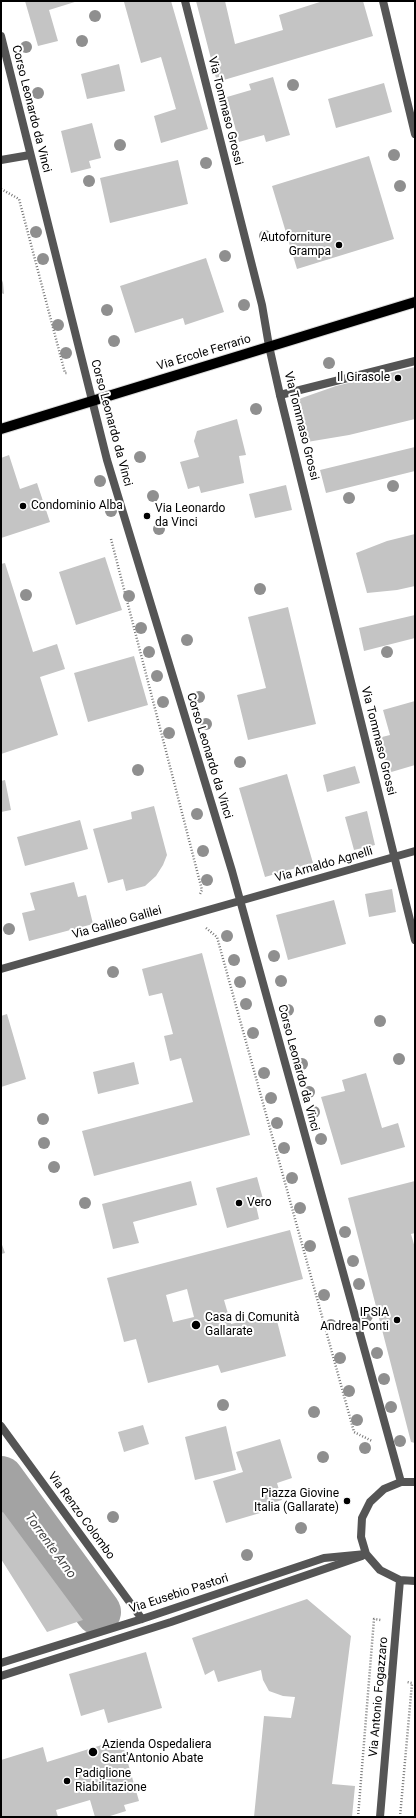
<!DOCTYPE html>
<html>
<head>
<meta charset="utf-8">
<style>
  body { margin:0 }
  #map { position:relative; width:416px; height:1818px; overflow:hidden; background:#fff; font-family:Roboto,sans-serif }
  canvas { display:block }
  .frame { position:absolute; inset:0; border:2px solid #000; pointer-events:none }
</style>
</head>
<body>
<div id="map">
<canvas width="416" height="1818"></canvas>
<div class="frame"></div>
</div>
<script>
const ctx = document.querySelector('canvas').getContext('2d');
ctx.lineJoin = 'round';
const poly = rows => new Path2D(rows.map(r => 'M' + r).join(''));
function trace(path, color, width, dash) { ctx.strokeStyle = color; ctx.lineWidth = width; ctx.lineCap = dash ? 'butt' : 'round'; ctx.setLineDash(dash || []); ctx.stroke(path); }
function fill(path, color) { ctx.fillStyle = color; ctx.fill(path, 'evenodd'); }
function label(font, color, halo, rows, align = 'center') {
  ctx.font = font + ' Roboto,sans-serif'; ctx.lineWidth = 4; ctx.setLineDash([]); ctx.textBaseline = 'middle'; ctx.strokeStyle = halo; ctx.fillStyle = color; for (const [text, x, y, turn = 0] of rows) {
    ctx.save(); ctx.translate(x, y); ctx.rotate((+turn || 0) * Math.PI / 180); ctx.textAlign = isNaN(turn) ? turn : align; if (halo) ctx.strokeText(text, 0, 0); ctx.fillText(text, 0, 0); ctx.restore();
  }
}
const river = poly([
  [1,1479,98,1612]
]);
const building = poly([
  [25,1,78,1,49,10,58,41,38,46],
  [127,1,171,1,208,129,161,143,154,116,176,109,161,57,141,63,124,2],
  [196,1,225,1,235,44,283,30,279,15,323,1,363,1,373,36,217,82],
  [119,64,125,91,87,99,81,74],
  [273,77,290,135,266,142,264,135,239,142,227,97,251,90,249,84],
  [384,83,392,112,336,128,328,99],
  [92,123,101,158,89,161,91,168,71,173,61,131],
  [369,156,394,239,297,269,272,186],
  [178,160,188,204,110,223,100,178],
  [206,258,224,312,185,325,183,318,135,333,120,286],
  [1,277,3,283,4,294,1,293],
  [415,367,415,419,349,435,307,442,296,400,336,386],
  [237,419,246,455,239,456,244,483,201,493,199,486,188,489,180,462,199,457,194,441,197,431],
  [415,447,415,471,326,493,320,470],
  [9,455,20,489,37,483,50,522,1,538,1,458],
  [286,485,292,510,255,518,249,494],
  [415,534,415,586,397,590,367,593,356,553,387,541],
  [105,557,122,610,76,625,59,572],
  [5,563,33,652,57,644,65,669,40,677,58,735,1,754,1,564],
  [288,607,316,724,248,740,237,695,266,688,248,617],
  [415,615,415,638,364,651,359,628],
  [134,656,148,705,88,722,74,673],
  [415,701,415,765,388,773,378,738,390,735,383,710],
  [355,766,360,783,327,792,323,775],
  [287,774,313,863,265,877,239,788],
  [5,780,11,810,1,812,1,781],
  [154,806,167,855,163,865,156,876,145,886,126,891,123,879,108,883,93,829,132,819,131,812],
  [367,811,375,845,354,850,345,817],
  [80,820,88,849,25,866,17,837],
  [74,882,78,897,86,895,93,924,29,941,22,913,35,910,30,893],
  [392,889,396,912,369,917,365,894],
  [334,900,346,944,288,960,276,915],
  [202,953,250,1135,94,1176,82,1131,193,1102,181,1058,170,1061,164,1036,173,1034,162,993,149,996,142,969],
  [7,1014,26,1079,1,1087,1,1016],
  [134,1062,139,1084,98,1094,93,1072],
  [366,1073,382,1128,398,1123,405,1147,341,1165,321,1097,345,1091,342,1080],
  [257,1177,263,1199,255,1201,259,1219,227,1228,216,1188],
  [191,1181,197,1205,133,1222,139,1243,113,1249,102,1204],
  [415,1181,415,1233,411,1234,415,1248,415,1443,411,1442,348,1198],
  [290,1230,303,1279,224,1300,231,1324,275,1313,286,1356,221,1373,218,1365,148,1383,136,1339,124,1342,107,1278],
  [187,1289,194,1317,173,1322,166,1295],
  [1,1242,5,1253,1,1254],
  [143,1425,149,1444,124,1452,118,1432],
  [226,1426,236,1470,195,1480,185,1437],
  [280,1439,292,1478,277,1483,282,1500,258,1507,260,1513,226,1523,213,1481,243,1472,236,1452],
  [3,1512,83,1620,47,1632,1,1559,1,1513],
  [307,1599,351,1636,332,1784,355,1786,352,1817,254,1817,264,1716,291,1718,295,1697,283,1696,269,1691,263,1680,261,1670,218,1682,214,1670,205,1675,192,1638],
  [146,1652,162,1708,108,1723,104,1709,81,1716,69,1674],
  [121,1739,139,1801,124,1805,126,1811,107,1817,95,1817,90,1800,56,1810,58,1817,1,1817,1,1760,43,1747,47,1762]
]);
const path = poly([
  [1,189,19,199,65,373,68,373],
  [111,539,202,890,200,894],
  [206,928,217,937,354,1432,372,1441],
  [358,1817,374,1619,381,1620],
  [400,1817,412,1683,407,1682]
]);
const lane = poly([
  [1,160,30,155],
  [280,395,415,361],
  [1,1676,171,1622,362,1556]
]);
const street = poly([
  [185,1,262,305,269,346,280,395,415,940],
  [383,1,415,134],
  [1,36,107,460,232,871,401,1482],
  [1,969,415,851],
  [1,1426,142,1619],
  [415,1482,401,1482,384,1489,370,1502,362,1518,361,1537,366,1554,380,1570,400,1580,415,1581],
  [1,1663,142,1619,324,1558,366,1554],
  [380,1817,400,1580]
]);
const primary = poly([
  [1,429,415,302]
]);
const trees = [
  [95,16],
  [82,41],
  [26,47],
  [293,85],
  [38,93],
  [120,145],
  [394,155],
  [206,163],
  [89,181],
  [400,186],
  [36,232],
  [265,236],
  [225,256],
  [43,259],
  [244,305],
  [107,310],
  [58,325],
  [114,341],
  [66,353],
  [329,363],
  [256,409],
  [140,457],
  [100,481],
  [393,486],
  [153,496],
  [349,498],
  [111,511],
  [159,529],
  [260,589],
  [26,595],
  [129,596],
  [141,628],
  [187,640],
  [149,652],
  [387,652],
  [157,676],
  [199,697],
  [163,702],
  [206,724],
  [169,733],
  [240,762],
  [138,770],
  [197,814],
  [203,851],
  [207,880],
  [9,929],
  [227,936],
  [274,956],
  [234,960],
  [113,972],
  [281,981],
  [240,982],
  [246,1004],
  [288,1010],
  [380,1021],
  [253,1033],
  [399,1059],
  [302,1064],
  [264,1073],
  [309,1092],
  [271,1098],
  [314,1112],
  [43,1119],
  [277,1123],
  [321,1139],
  [44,1143],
  [284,1148],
  [54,1167],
  [292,1178],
  [85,1203],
  [300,1208],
  [345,1232],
  [310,1246],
  [353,1261],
  [359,1284],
  [324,1295],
  [367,1316],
  [331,1325],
  [377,1353],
  [340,1358],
  [384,1379],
  [349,1391],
  [223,1405],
  [391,1407],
  [314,1412],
  [357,1420],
  [400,1441],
  [365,1448],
  [323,1457],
  [113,1517],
  [301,1528],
  [247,1555]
];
const markers = [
  [339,245,4,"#000"],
  [398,378,4,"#000"],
  [23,506,4,"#000"],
  [147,516,4,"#000"],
  [239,1203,4,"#000"],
  [397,1320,4,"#000"],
  [196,1325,5,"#000"],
  [347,1501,4,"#000"],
  [93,1752,5,"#000"],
  [67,1781,4,"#000"]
];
const streetNames = [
  ["Corso Leonardo da Vinci",31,109,76],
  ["Via Tommaso Grossi",225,111,76],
  ["Via Ercole Ferrario",204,353,-17],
  ["Corso Leonardo da Vinci",111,423,75],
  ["Via Tommaso Grossi",301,426,76],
  ["Via Tommaso Grossi",378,741,76],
  ["Corso Leonardo da Vinci",209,756,73],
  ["Via Arnaldo Agnelli",324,865,-16],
  ["Via Galileo Galilei",117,923,-16],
  ["Corso Leonardo da Vinci",298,1068,75],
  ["Via Renzo Colombo",81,1516,54],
  ["Via Eusebio Pastori",179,1594,-18],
  ["Via Antonio Fogazzaro",379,1697,-85]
];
const poiNames = [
  ["Autoforniture",331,238,"right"],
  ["Grampa",331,252,"right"],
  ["Il Girasole",390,378,"right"],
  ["Condominio Alba",31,506],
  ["Via Leonardo",155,509],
  ["da Vinci",155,523],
  ["Vero",247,1203],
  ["IPSIA",389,1313,"right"],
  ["Andrea Ponti",389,1327,"right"],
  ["Casa di Comunità",205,1318],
  ["Gallarate",205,1332],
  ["Piazza Giovine",339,1494,"right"],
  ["Italia (Gallarate)",339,1508,"right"],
  ["Azienda Ospedaliera",102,1745],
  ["Sant'Antonio Abate",102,1759],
  ["Padiglione",75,1774],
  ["Riabilitazione",75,1788]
];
const waterNames = [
  ["Torrente Arno",50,1546,54]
];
trace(river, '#a3a3a3', 46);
fill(building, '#c4c4c4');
trace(primary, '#dbdbdb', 12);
trace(path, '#777', 2.5, [1, 2]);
trace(lane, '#555', 8);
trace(street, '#555', 8);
trace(primary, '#000', 10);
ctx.fillStyle = '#8f8f8f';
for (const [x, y] of trees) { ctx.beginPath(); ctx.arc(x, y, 6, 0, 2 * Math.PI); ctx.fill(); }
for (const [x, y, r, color] of markers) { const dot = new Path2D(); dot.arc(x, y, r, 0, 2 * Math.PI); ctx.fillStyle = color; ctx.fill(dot); trace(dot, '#fff', 1.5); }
label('12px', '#000', '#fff', streetNames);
label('12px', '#000', '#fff', poiNames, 'left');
label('italic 13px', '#444', '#fff', waterNames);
</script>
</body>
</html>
